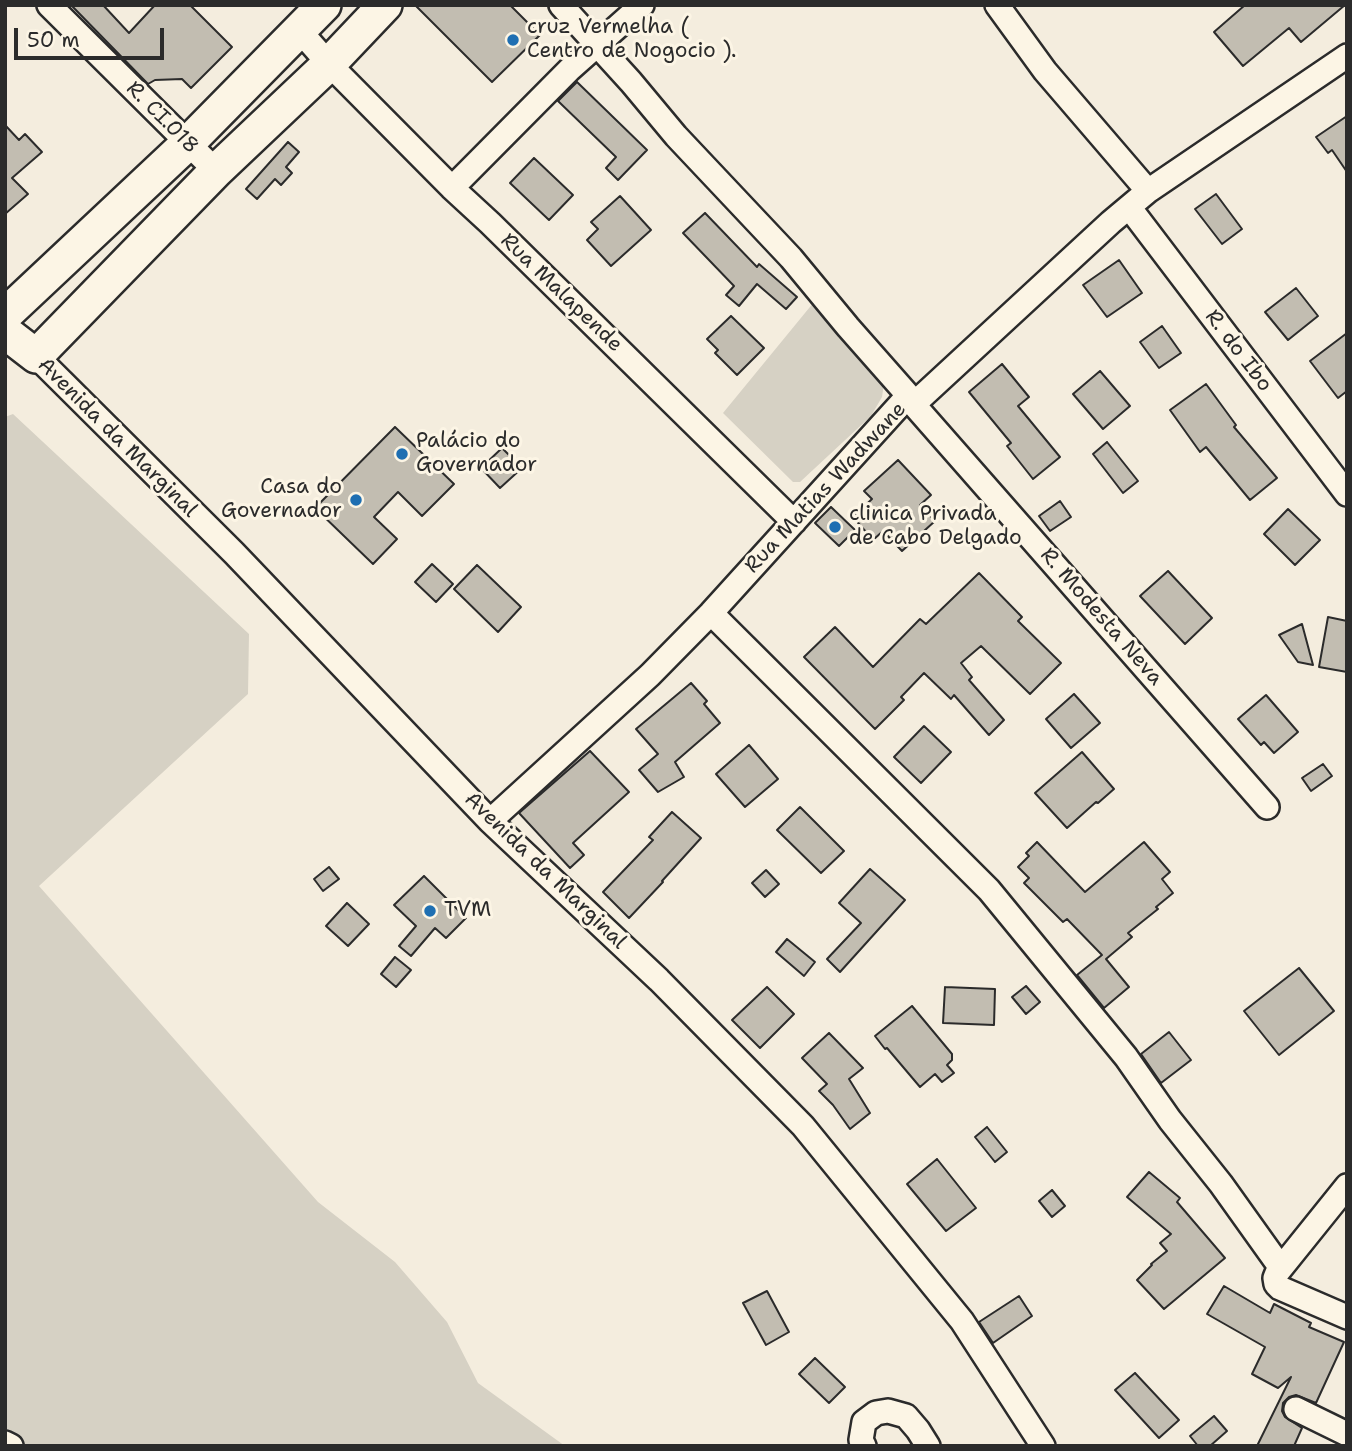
<!DOCTYPE html>
<html>
<head>
<meta charset="utf-8">
<style>
  body { margin:0 }
  #map { position:relative; width:1352px; height:1451px; overflow:hidden; background:#f4edde; font-family:"Shantell Sans",sans-serif }
  canvas { display:block }
  .frame { position:absolute; inset:0; border:7px solid #2b2b2b; pointer-events:none }
  .scale { position:absolute; left:14px; top:28px; width:150px; height:32px; box-sizing:border-box; border:4px solid #2b2b2b; border-top:0; padding-left:9px; font-size:21px; line-height:24px; white-space:nowrap; color:#2b2b2b; -webkit-text-stroke:5px #fcf5e5; paint-order:stroke }
</style>
</head>
<body>
<div id="map">
<canvas width="1352" height="1451"></canvas>
<div class="frame"></div>
<div class="scale">50 m</div>
</div>
<script>
const ctx = document.querySelector('canvas').getContext('2d');
ctx.lineJoin = 'round';
function fill(path, color) { ctx.fillStyle = color; ctx.fill(path, 'evenodd'); }
const poly = rows => new Path2D(rows.map(r => 'M' + r).join(''));
function trace(path, color, width, dash) { ctx.strokeStyle = color; ctx.lineWidth = width; ctx.lineCap = dash ? 'butt' : 'round'; ctx.setLineDash(dash || []); ctx.stroke(path); }
function label(font, color, halo, rows, align = 'center') {
  ctx.font = font + ' "Shantell Sans",sans-serif'; ctx.lineWidth = 6; ctx.setLineDash([]); ctx.textBaseline = 'middle'; ctx.strokeStyle = halo; ctx.fillStyle = color; for (const [text, x, y, turn = 0] of rows) {
    ctx.save(); ctx.translate(x, y); ctx.rotate((+turn || 0) * Math.PI / 180); ctx.textAlign = isNaN(turn) ? turn : align; if (halo) ctx.strokeText(text, 0, 0); ctx.fillText(text, 0, 0); ctx.restore();
  }
}
const green = poly([
  [814,302,885,376,882,397,871,416,800,482,793,482,723,413],
  [13,414,249,634,248,694,39,886,318,1202,395,1262,447,1322,478,1383,565,1446,5,1446,5,417]
]);
const building = poly([
  [71,5,103,5,129,33,155,5,190,5,232,47,191,88,182,79,155,80,148,84,71,5],
  [415,5,510,5,540,35,492,82,415,5],
  [1245,5,1345,5,1301,42,1289,28,1243,66,1214,32,1245,5],
  [577,82,647,150,618,180,606,168,616,157,558,101,577,82],
  [1347,116,1347,172,1332,150,1328,153,1316,137,1347,116],
  [5,125,19,140,25,134,42,152,12,178,28,194,5,214,5,125],
  [288,142,299,152,286,167,292,173,281,185,275,179,257,199,246,189,288,142],
  [534,158,573,195,549,220,510,183,534,158],
  [1216,194,1242,229,1222,244,1195,209,1216,194],
  [620,196,651,230,611,266,587,240,598,229,591,222,620,196],
  [705,213,757,267,759,264,797,297,786,309,757,284,739,306,726,295,734,286,683,233,705,213],
  [1119,260,1142,293,1107,317,1083,285,1119,260],
  [1296,288,1318,316,1288,340,1265,312,1296,288],
  [731,316,764,348,737,375,715,353,718,350,707,339,731,316],
  [1162,326,1181,353,1159,368,1140,342,1162,326],
  [1347,333,1347,391,1338,398,1310,361,1347,333],
  [1002,364,1029,397,1018,406,1060,457,1033,479,1007,446,1011,443,969,392,1002,364],
  [1100,371,1130,406,1103,429,1073,394,1100,371],
  [1206,384,1236,425,1234,427,1277,478,1250,500,1206,447,1200,452,1170,410,1206,384],
  [395,427,454,484,422,516,398,492,374,517,397,539,373,564,315,508,395,427],
  [1107,442,1138,481,1123,493,1093,454,1107,442],
  [502,448,522,468,500,488,481,468,502,448],
  [898,460,931,495,920,505,935,521,902,551,883,531,873,540,853,517,872,499,864,491,898,460],
  [1060,501,1071,517,1050,531,1039,516,1060,501],
  [831,507,855,530,839,546,815,523,831,507],
  [1288,509,1320,540,1295,565,1264,534,1288,509],
  [432,564,453,584,436,602,415,582,432,564],
  [477,565,521,607,498,632,454,589,477,565],
  [1168,571,1212,618,1185,644,1140,596,1168,571],
  [979,573,1022,617,1018,621,1061,663,1030,694,981,646,961,663,972,677,969,680,1004,720,989,735,954,695,951,699,924,673,901,697,904,700,875,729,804,657,835,627,873,667,920,619,926,624,979,573],
  [1328,617,1347,621,1347,672,1319,667,1328,617],
  [1302,624,1313,665,1298,662,1279,635,1302,624],
  [691,683,707,701,704,704,720,723,675,762,684,777,658,792,639,770,658,754,636,729,691,683],
  [1074,694,1100,723,1071,748,1046,719,1074,694],
  [1266,695,1298,732,1274,753,1264,742,1261,745,1238,719,1266,695],
  [924,726,951,752,921,783,894,757,924,726],
  [749,745,778,779,745,807,716,774,749,745],
  [590,751,629,792,573,843,584,855,570,868,519,813,590,751],
  [1082,752,1114,789,1098,803,1096,802,1067,828,1035,793,1082,752],
  [1323,764,1332,776,1311,791,1302,778,1323,764],
  [800,807,844,851,821,873,777,830,800,807],
  [672,812,701,838,662,881,663,882,629,918,603,892,653,840,649,837,672,812],
  [1037,842,1085,892,1144,842,1170,872,1162,879,1173,893,1156,907,1158,909,1128,933,1132,937,1106,959,1129,987,1104,1008,1077,975,1102,955,1067,919,1063,922,1024,883,1029,878,1018,867,1029,856,1026,853,1037,842],
  [329,867,339,879,323,891,314,879,329,867],
  [870,869,905,900,840,972,827,959,861,923,839,903,870,869],
  [766,870,779,884,765,897,752,883,766,870],
  [424,876,466,918,446,938,435,928,411,956,399,946,416,926,394,905,424,876],
  [347,903,369,924,348,946,326,926,347,903],
  [787,939,815,962,804,976,776,952,787,939],
  [395,957,411,970,396,987,381,974,395,957],
  [1299,968,1334,1011,1279,1055,1244,1011,1299,968],
  [1026,986,1040,1002,1026,1014,1012,997,1026,986],
  [767,987,794,1014,760,1048,732,1020,767,987],
  [945,987,995,989,994,1025,943,1023,945,987],
  [912,1006,952,1054,952,1060,947,1065,954,1073,942,1082,935,1074,920,1087,887,1048,885,1049,875,1036,912,1006],
  [1169,1032,1191,1060,1161,1083,1141,1054,1169,1032],
  [829,1033,863,1068,849,1079,870,1113,850,1129,833,1105,819,1091,827,1084,802,1058,829,1033],
  [987,1127,1007,1152,995,1162,975,1137,987,1127],
  [937,1159,976,1208,946,1231,907,1184,937,1159],
  [1149,1172,1180,1198,1177,1202,1225,1258,1164,1309,1137,1280,1152,1265,1151,1264,1167,1251,1160,1243,1171,1234,1127,1197,1149,1172],
  [1052,1190,1065,1206,1052,1217,1039,1201,1052,1190],
  [1224,1286,1270,1313,1274,1304,1311,1323,1309,1327,1344,1342,1316,1403,1296,1395,1289,1397,1283,1403,1282,1411,1285,1417,1302,1428,1294,1446,1257,1446,1291,1377,1278,1388,1252,1374,1265,1347,1207,1314,1224,1286],
  [767,1291,789,1332,766,1345,743,1303,767,1291],
  [1019,1296,1032,1316,993,1343,979,1322,1019,1296],
  [815,1358,845,1387,829,1403,799,1374,815,1358],
  [1135,1373,1179,1420,1159,1438,1115,1390,1135,1373],
  [1214,1416,1227,1431,1210,1446,1198,1446,1190,1436,1214,1416]
]);
const street = poly([
  [49,5,216,171],
  [561,5,631,82,676,136,791,258,848,327,915,403],
  [997,5,1045,71,1148,191],
  [299,30,329,64,452,188,490,223,794,522],
  [452,188,570,69,642,5],
  [1129,207,1347,494],
  [36,356,234,553,490,821,659,980,803,1126,962,1321,1043,1446],
  [907,397,1267,807],
  [711,613,989,890,1126,1057,1170,1120,1221,1184,1281,1268],
  [490,821,650,675,711,613,907,397,915,403,1111,222,1148,191,1347,56],
  [1347,1186,1277,1273,1275,1278,1276,1284,1280,1288,1347,1317],
  [1296,1409,1347,1434],
  [5,1443,11,1446],
  [864,1446,861,1440,864,1422,876,1413,888,1411,906,1416,918,1430,928,1446]
]);
const secondary = poly([
  [5,315,188,143,324,5],
  [5,332,36,356,216,171,329,64,385,5]
]);
const markers = [
  [513,40,7,"#1f6fb2"],
  [402,454,7,"#1f6fb2"],
  [356,500,7,"#1f6fb2"],
  [835,527,7,"#1f6fb2"],
  [430,911,7,"#1f6fb2"]
];
const poiNames = [
  ["cruz Vermelha (",527,28],
  ["Centro de Nogocio ).",527,52],
  ["Palácio do",416,442],
  ["Governador",416,466],
  ["Casa do",342,488,"right"],
  ["Governador",342,512,"right"],
  ["clinica Privada",849,515],
  ["de Cabo Delgado",849,539],
  ["TVM",444,911]
];
const streetNames = [
  ["R. CI.018",162,118,45],
  ["Rua Malapende",561,293,44],
  ["R. do Ibo",1238,351,53],
  ["Avenida da Marginal",117,438,45],
  ["Rua Matias Wadwane",826,488,-47],
  ["R. Modesta Neva",1101,617,49],
  ["Avenida da Marginal",545,871,44]
];
fill(green, '#d6d1c4');
fill(building, '#c2bdb1');
trace(building, '#2b2b2b', 2);
trace(street, '#2b2b2b', 28);
trace(secondary, '#2b2b2b', 38);
trace(street, '#fcf5e5', 23);
trace(secondary, '#fcf5e5', 33);
for (const [x, y, r, color] of markers) { const dot = new Path2D(); dot.arc(x, y, r, 0, 2 * Math.PI); ctx.fillStyle = color; ctx.fill(dot); trace(dot, '#fcf5e5', 2.5); }
label('21px', '#2b2b2b', '#fcf5e5', poiNames, 'left');
label('21px', '#2b2b2b', '#fcf5e5', streetNames);
</script>
</body>
</html>
